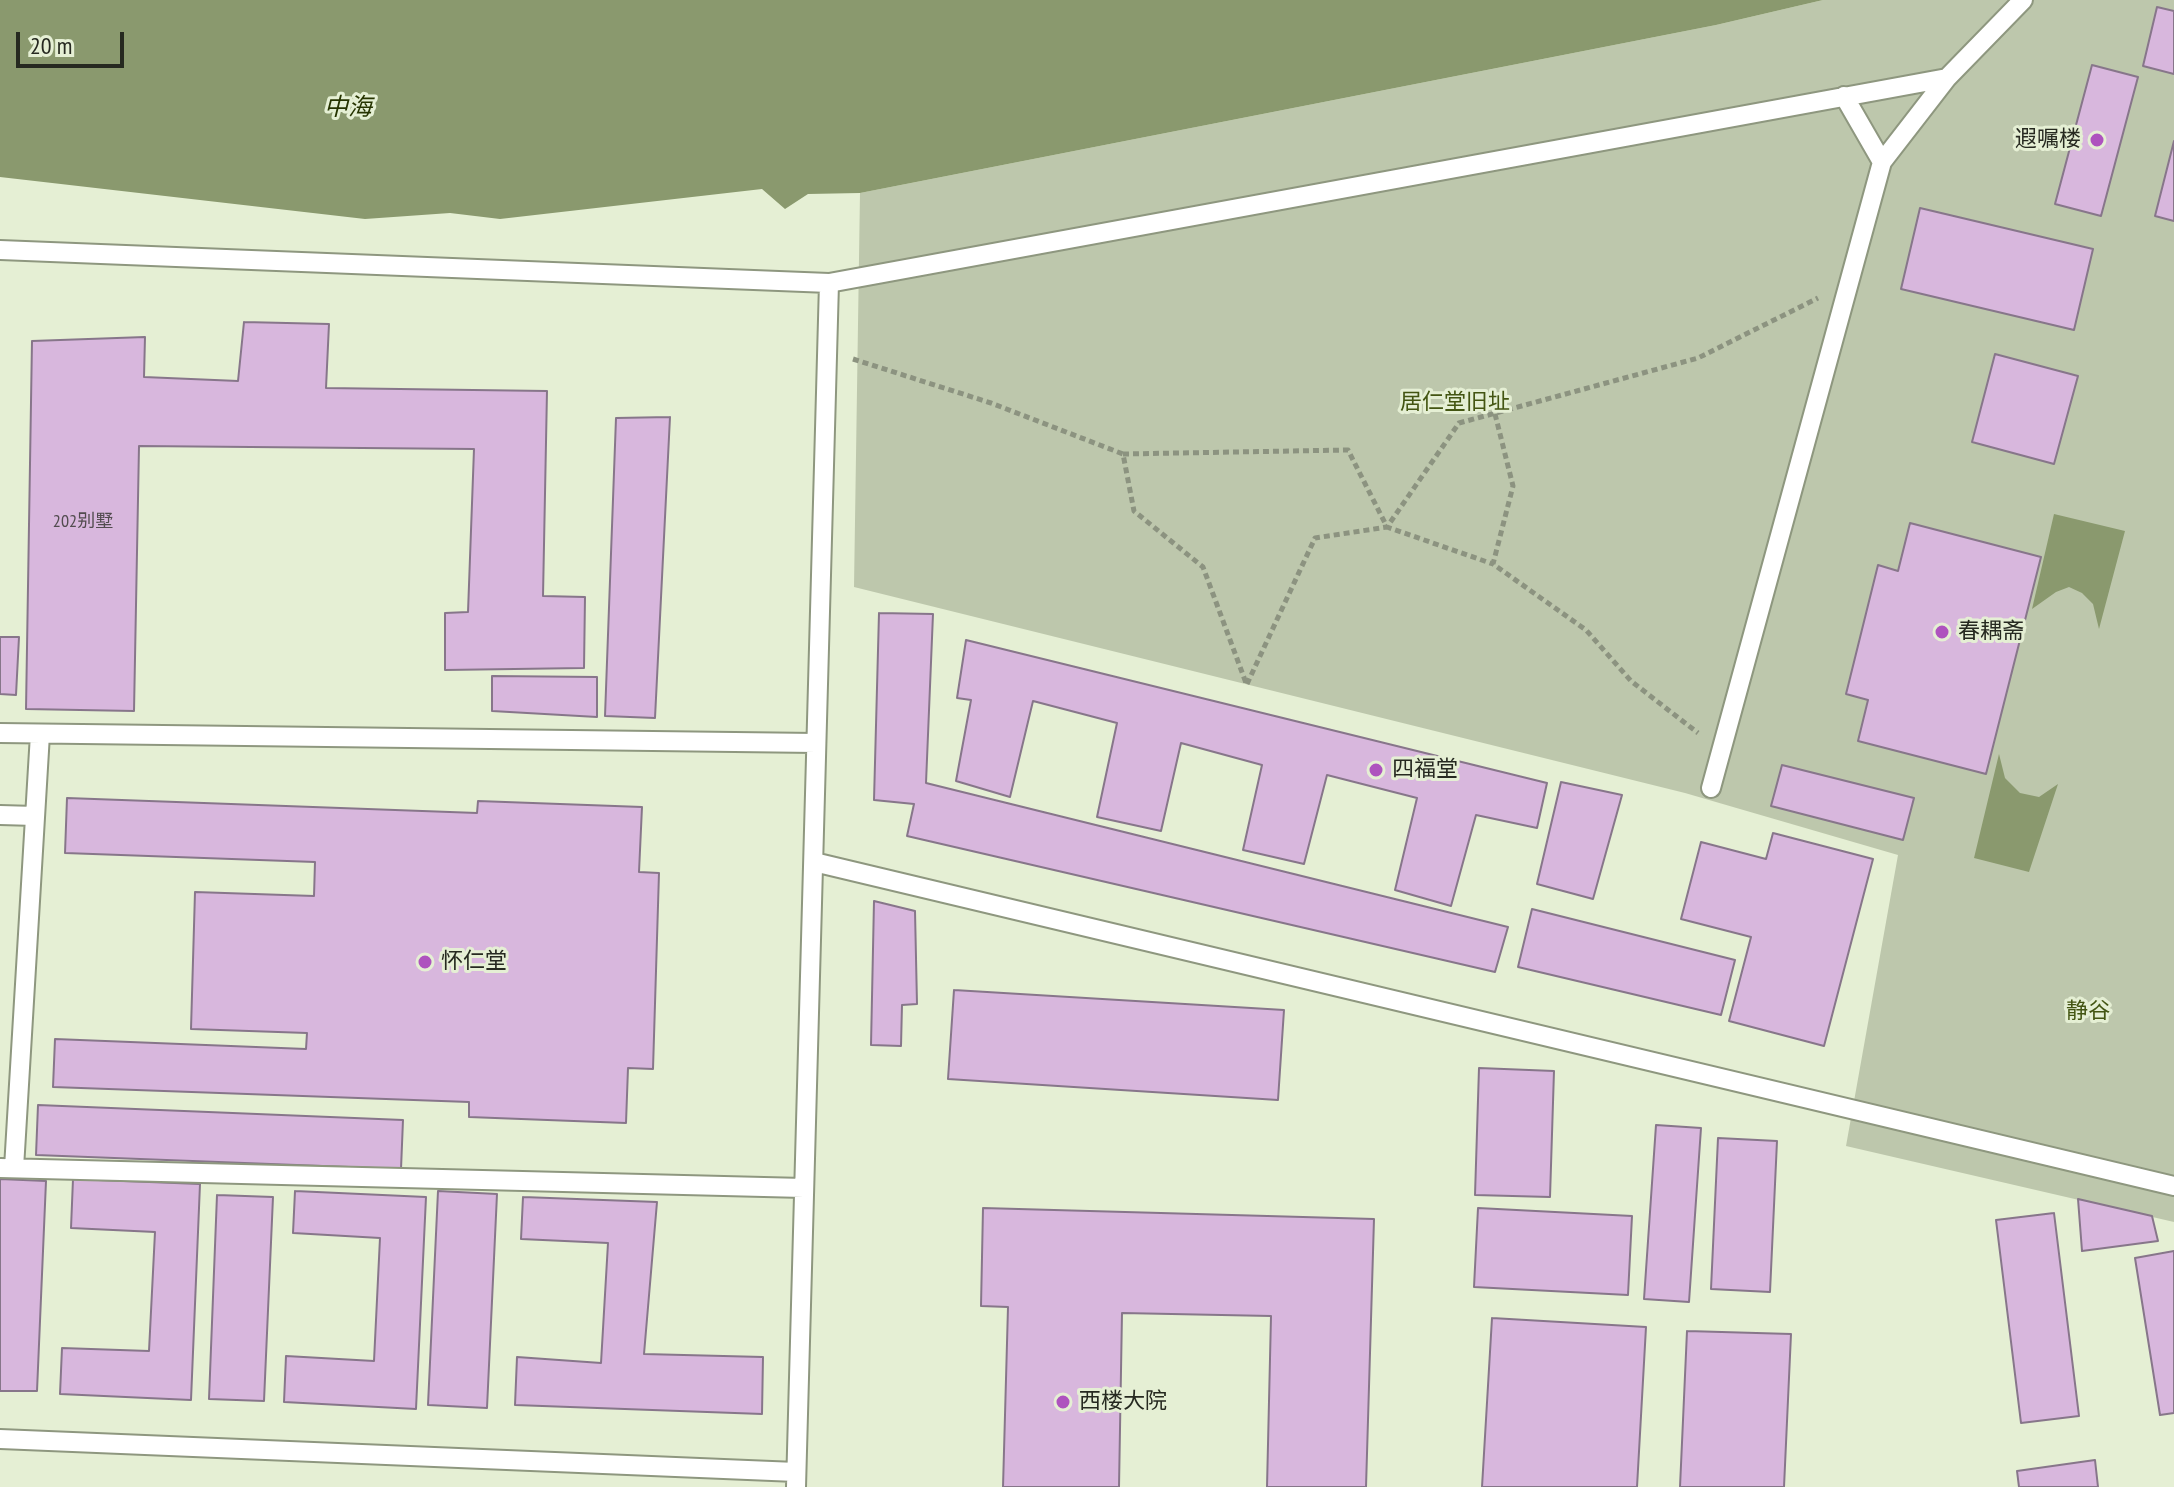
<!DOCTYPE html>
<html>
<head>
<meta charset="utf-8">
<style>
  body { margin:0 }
  #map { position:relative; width:2174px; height:1487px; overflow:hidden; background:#e5efd4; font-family:"PT Sans Narrow",sans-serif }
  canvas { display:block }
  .scale { position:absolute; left:16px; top:32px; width:108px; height:36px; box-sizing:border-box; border:4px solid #262920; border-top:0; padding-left:10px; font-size:24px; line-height:28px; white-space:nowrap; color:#262920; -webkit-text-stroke:6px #e5efd4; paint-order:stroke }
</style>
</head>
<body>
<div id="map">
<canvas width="2174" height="1487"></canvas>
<div class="scale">20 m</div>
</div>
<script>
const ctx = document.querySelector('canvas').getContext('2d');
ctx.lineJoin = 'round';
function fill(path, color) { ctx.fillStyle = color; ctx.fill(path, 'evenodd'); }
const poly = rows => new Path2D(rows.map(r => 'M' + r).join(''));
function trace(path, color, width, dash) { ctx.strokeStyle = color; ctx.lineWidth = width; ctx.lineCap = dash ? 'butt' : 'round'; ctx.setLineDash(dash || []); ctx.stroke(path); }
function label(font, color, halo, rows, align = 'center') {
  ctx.font = font + ' "PT Sans Narrow","Noto Sans SC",sans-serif'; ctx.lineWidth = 6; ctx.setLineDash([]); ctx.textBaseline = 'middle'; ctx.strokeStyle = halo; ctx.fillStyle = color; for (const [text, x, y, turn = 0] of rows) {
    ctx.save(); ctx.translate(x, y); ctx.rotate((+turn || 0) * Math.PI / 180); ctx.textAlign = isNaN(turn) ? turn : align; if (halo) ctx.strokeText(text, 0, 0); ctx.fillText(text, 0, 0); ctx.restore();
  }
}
const green = poly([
  [1823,0,2174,0,2174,1222,1846,1146,1898,855,1685,793,854,587,860,193,1716,25]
]);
const water = poly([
  [0,0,1823,0,1716,25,860,193,808,194,785,209,762,189,500,219,450,213,365,219,0,177],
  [2054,514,2125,531,2099,629,2093,604,2082,593,2069,587,2056,592,2032,609],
  [1999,754,2005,778,2020,793,2039,797,2058,784,2029,872,1974,858]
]);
const building = poly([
  [2157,7,2174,11,2174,74,2143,66,2157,7],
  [2092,65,2138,77,2101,216,2055,204,2092,65],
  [2174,141,2174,221,2155,216,2174,141],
  [1920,208,2093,249,2074,330,1901,289,1920,208],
  [244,322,329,324,326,388,547,391,543,596,585,597,584,668,445,670,445,613,468,612,474,449,139,446,134,711,26,709,32,341,145,337,144,377,238,381,244,322],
  [1995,354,2078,376,2054,464,1972,442,1995,354],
  [670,417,655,718,605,716,616,418,670,417],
  [1910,523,2041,557,1986,774,1858,741,1868,700,1846,694,1878,565,1898,571,1910,523],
  [879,613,933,614,926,783,1508,927,1495,972,907,836,914,804,874,800,879,613],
  [0,637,19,637,16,695,0,694,0,637],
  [966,640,1547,783,1537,828,1476,815,1451,906,1395,890,1417,798,1327,775,1304,864,1243,850,1262,765,1181,743,1161,831,1097,817,1117,723,1033,701,1010,797,956,781,971,700,957,698,966,640],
  [492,676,597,677,597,717,492,711,492,676],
  [1782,765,1914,798,1903,840,1771,806,1782,765],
  [1561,782,1622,795,1593,899,1537,884,1561,782],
  [67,798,477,813,478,801,642,807,639,872,659,873,653,1069,628,1068,626,1123,469,1117,469,1102,53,1087,55,1039,306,1049,307,1033,191,1029,195,892,314,896,315,862,65,853,67,798],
  [1773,833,1873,859,1824,1046,1729,1021,1751,937,1681,919,1701,842,1766,859,1773,833],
  [874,901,915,911,917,1004,902,1005,901,1046,871,1045,874,901],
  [1532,909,1735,960,1721,1015,1518,967,1532,909],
  [954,990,1284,1010,1278,1100,948,1079,954,990],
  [1479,1068,1554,1071,1550,1197,1475,1195,1479,1068],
  [38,1105,403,1120,401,1169,36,1155,38,1105],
  [1656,1125,1701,1128,1689,1302,1644,1299,1656,1125],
  [1718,1138,1777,1141,1770,1292,1711,1289,1718,1138],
  [0,1179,46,1181,37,1391,0,1391,0,1179],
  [73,1179,200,1184,191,1400,60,1394,62,1348,149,1351,155,1232,71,1228,73,1179],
  [295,1191,426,1197,416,1409,284,1402,286,1356,374,1361,380,1238,293,1233,295,1191],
  [438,1191,497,1194,487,1408,428,1405,438,1191],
  [217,1195,273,1197,264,1401,209,1399,217,1195],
  [523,1197,657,1202,644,1354,763,1357,762,1414,515,1405,517,1357,601,1363,608,1243,521,1239,523,1197],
  [2078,1199,2152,1216,2158,1241,2082,1251,2078,1199],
  [983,1208,1374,1219,1366,1487,1267,1487,1271,1316,1122,1313,1119,1487,1003,1487,1008,1307,981,1306,983,1208],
  [1478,1208,1632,1216,1628,1295,1474,1287,1478,1208],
  [2054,1213,2079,1416,2021,1423,1996,1220,2054,1213],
  [2174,1251,2174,1413,2160,1415,2135,1258,2174,1251],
  [1492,1318,1646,1327,1637,1487,1482,1487,1492,1318],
  [1687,1331,1791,1334,1784,1487,1680,1487,1687,1331],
  [2095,1460,2098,1487,2019,1487,2017,1471,2095,1460]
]);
const path = poly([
  [853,359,991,403,1123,454,1134,511,1203,567,1246,683],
  [1495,414,1513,486,1493,564,1586,630,1631,681,1698,733],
  [1123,454,1348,450,1387,527,1493,564],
  [1247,684,1315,538,1387,527,1459,423,1698,358,1818,298]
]);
const lane = poly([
  [1844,96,1882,162],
  [0,250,829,283,1947,78,2023,0],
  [0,733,816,743],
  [1711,788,1882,162,1947,78],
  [0,815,35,816],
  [814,862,2174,1186],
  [0,1168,804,1188],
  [14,1168,40,734],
  [0,1439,796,1472],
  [796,1487,829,283]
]);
const markers = [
  [2097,140,8,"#ae53be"],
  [1942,632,8,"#ae53be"],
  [1376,770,8,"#ae53be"],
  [425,962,8,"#ae53be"],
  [1063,1402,8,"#ae53be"]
];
const numberNames = [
  ["202别墅",83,522]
];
const poiNames = [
  ["遐嘱楼",2081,140,"right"],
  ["春耦斋",1958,632],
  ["四福堂",1392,770],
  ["怀仁堂",441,962],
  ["西楼大院",1079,1402]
];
const parkNames = [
  ["居仁堂旧址",1455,403],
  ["静谷",2088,1012]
];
const waterNames = [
  ["中海",348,108]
];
fill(green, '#bdc7ac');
fill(water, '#8a996e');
fill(building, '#d8b7dd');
trace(building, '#87768a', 2);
trace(lane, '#8e977f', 22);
trace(path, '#8c9380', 5, [6, 4]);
trace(lane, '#fff', 18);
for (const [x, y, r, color] of markers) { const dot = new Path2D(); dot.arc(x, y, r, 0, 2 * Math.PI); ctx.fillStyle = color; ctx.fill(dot); trace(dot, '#e5efd4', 3); }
label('18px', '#524c4f', null, numberNames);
label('22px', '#262920', '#e5efd4', poiNames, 'left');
label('22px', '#435512', '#e5efd4', parkNames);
label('italic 24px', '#263400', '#e5efd4', waterNames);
</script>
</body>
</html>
